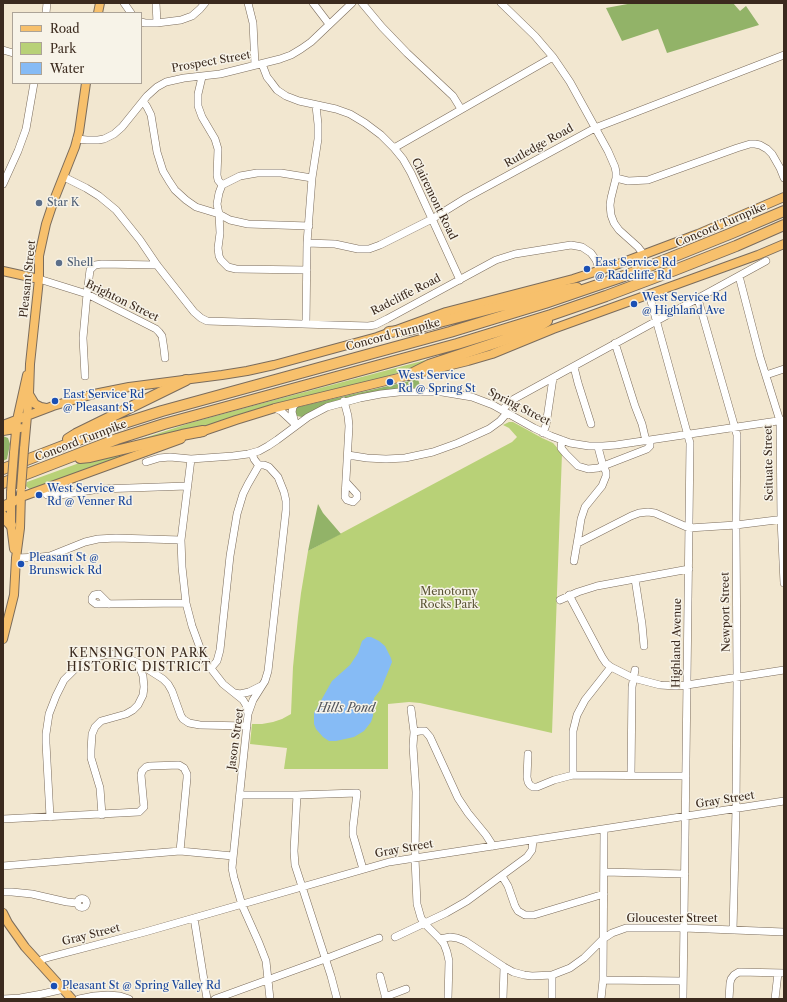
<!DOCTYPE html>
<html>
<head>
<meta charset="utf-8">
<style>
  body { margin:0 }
  #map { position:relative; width:787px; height:1002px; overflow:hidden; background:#f2e7d0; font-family:"Libre Caslon Text",serif }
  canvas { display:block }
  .frame { position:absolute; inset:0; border:4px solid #3b2a1e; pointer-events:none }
  .legend { position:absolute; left:12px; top:12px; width:130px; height:72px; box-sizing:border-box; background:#f7f3e8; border:1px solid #aca397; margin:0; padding:5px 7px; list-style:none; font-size:12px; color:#3b2a1e }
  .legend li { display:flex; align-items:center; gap:8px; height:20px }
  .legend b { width:20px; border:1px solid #aca397 }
</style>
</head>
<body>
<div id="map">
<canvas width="787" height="1002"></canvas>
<div class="frame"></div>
<ul class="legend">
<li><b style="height:5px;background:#f7c06c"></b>Road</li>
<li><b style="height:11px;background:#b8d177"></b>Park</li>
<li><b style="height:11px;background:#86bbf5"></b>Water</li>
</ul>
</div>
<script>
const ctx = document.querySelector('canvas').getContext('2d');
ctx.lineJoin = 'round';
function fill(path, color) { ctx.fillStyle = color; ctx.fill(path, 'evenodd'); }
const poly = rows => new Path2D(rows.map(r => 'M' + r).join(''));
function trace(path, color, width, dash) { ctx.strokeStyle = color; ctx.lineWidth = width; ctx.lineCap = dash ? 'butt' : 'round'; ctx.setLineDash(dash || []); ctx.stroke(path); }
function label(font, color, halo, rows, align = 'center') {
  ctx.font = font + ' "Libre Caslon Text",serif'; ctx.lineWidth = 3; ctx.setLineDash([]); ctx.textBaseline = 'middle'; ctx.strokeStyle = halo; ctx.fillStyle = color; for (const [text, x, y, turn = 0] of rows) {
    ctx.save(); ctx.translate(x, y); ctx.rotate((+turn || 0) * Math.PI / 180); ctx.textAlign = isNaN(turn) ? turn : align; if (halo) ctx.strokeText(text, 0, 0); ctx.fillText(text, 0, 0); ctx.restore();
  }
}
const green = poly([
  [480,347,375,380,185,432,129,443,190,423,256,405,456,352],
  [509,422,513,422,542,438,553,443,562,453,552,733,420,703,409,702,388,704,388,769,284,769,287,748,250,744,252,724,262,724,273,722,282,719,291,714,293,667,298,617,301,593,308,551,512,442,517,437,509,428,503,425],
  [167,441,32,491,26,486,27,482,82,462]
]);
const forest = poly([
  [633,3,733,3,740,11,746,6,759,25,667,53,658,29,622,41,606,8],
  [418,379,421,389,405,390,302,417,297,416,295,412,295,409,298,407],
  [3,436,8,438,10,444,7,459,3,461],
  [318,504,323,513,341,534,308,551]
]);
const water = poly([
  [367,637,371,637,379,641,385,646,391,658,392,662,381,689,374,698,373,716,371,722,364,731,354,737,336,741,329,741,323,737,316,729,314,724,314,713,332,681,350,665,358,653,362,641]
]);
const minor = poly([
  [124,3,131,13],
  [156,3,157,23],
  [248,3,253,23,255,65],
  [313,3,329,24],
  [362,3,382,27,407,53,453,96,461,109],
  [501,3,535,36,553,57,570,82,608,151,615,167,616,172,616,178,611,198,610,205,611,215,614,223,619,230,638,247,644,255],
  [46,13,47,3],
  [141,22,145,23,157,23,181,20,192,16,200,9,205,3],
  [3,50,13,53],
  [262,64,267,77,271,82,277,90,286,96,299,101,336,109,350,114,365,123,381,135,394,148,403,159,411,173,460,280],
  [202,77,198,94,198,106,202,117,215,139,218,149,217,175,218,180,222,185,219,193,217,204,219,214,220,233,218,248,219,256,221,260,228,267,236,269,307,270],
  [143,101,147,107,151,115,157,152,163,171,169,181,175,190,186,200,196,207,219,214,230,220,248,224,309,226],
  [77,139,87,140,98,140,104,139,114,134,122,127,147,96,157,87,166,82,184,78,220,74,280,59,291,55,301,49,311,42,352,3],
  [394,148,553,57],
  [64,177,86,188,99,196,116,210,140,240,157,265,194,312,201,318,207,321,334,325,368,326,375,325,387,319,496,260,515,254,571,245,582,247,591,253,596,260,600,271],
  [616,178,628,181,648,180,737,148,750,144,755,144,760,145,767,149,772,154,780,168,784,178],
  [3,184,18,151,26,129,34,83],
  [222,185,240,176,257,173,281,173,312,178],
  [307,243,335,244,358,249,369,249,380,245,432,219,466,198,595,128,784,55],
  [739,276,760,357,780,421,781,519,784,583],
  [39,279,87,294,156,329,159,332,162,336,164,349,165,358],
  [649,294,690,443,683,999],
  [698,299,737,435,736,525,737,678,736,809,733,930],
  [306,324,307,243,312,178,318,139,318,124,316,106],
  [615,343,635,406,642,424,646,441],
  [574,367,578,383,591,424],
  [766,375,784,369],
  [85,376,83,338,87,294,90,270,95,265,102,264,157,265],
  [344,401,348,416,349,426,345,497,347,500,353,502,357,498,357,494,346,482],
  [275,408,281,411,296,425],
  [502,410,508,404,514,399,766,261],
  [295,423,292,412,293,407,296,403],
  [543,433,546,425,553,378],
  [562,440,561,448,566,454,578,466,588,469,598,468,647,449,650,446,650,440],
  [252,453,254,459,257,463,259,465,264,465,269,467,278,477,284,492,286,501,286,510,268,671,265,681,253,700,248,714,232,868,234,878,242,905,259,943,266,961,270,999],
  [348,455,367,458,386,459,405,458,433,452,458,443,489,429,500,421,507,413],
  [191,459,181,540,182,567,186,603,192,626,203,656,209,666,223,684,243,700,246,705,248,714],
  [146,462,159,458,170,457,191,459,233,456,248,454,259,451,268,446,277,440,308,417,327,407,360,398,381,394,399,392,442,392,472,397,493,405,534,428,551,436,570,443,589,446,603,446,616,445,784,420],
  [42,490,47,495,60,495,100,489,187,486],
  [578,543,631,516,639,513,648,512,655,513,689,528,736,525,784,519],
  [16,558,41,557,50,556,85,542,98,539,116,538,181,540],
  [574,561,579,532,581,519,585,507,602,486,606,476,606,472,602,462,598,447],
  [635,579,642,624,644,646],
  [569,595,602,657,606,663,611,667,633,678,660,685,676,686,687,685,784,670],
  [560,600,578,592,597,586,689,569],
  [109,604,99,594,94,595,92,598,92,601,96,604,186,603],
  [211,668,217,661,220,650,230,556,237,514,243,494,248,484,259,465],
  [235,693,240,694,249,692,261,686],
  [411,709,414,732,413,746,416,792,415,858,417,904,421,918,425,924,440,939,444,944,447,952,449,961,448,999],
  [414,732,420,731,425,731,430,737,458,798,468,813,486,835,493,846],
  [528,754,527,777,528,782,530,785,533,787,537,787,554,780,573,775,686,776],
  [573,775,573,731,577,715,585,700,611,667],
  [631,775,632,687,635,670],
  [240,795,297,795,357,793,353,827,353,835,363,869],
  [297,795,294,851,295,865,331,976,337,999],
  [102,815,100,788,91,758,91,750,92,734,95,727,101,721,126,714,133,710,138,705,143,695,144,687,143,676,138,664],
  [50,817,46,743,46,734,49,714,56,696,64,680,79,665,91,658,108,654,123,656,138,663,163,679,168,684,172,691,181,716,183,719,189,723,200,725,247,726],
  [3,819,139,812,144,807,141,775,142,771,146,767,150,766,179,765,184,768,187,774,187,778,180,851],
  [3,866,180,851,233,856],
  [604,872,685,874],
  [502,876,508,886,515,906,518,911,525,915,534,915,604,894],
  [3,892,12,892,32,894,67,902,77,903],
  '77.5 903a4.5 4.5 0 1 1 9 0a4.5 4.5 0 1 1-9 0Z',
  [194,918,207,999],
  [395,937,446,913,467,901,527,857,532,850,533,840],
  [440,939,450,937,457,938,465,941,504,967,513,972,524,975,532,976,552,975,570,968,584,958,603,939,612,933,626,928,684,928,784,932],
  [39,963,43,959,50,957,145,932,389,862,784,801],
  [380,976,386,999],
  [603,980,683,981],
  [385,997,406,989],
  [3,999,20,998,42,994,64,989],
  [79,999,94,996,108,995,120,996,129,999],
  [215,999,325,959,379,938],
  [503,999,504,967],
  [552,999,552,975],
  [601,999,603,980,604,829],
  [729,999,730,983,731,979,734,975,739,972,784,973],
  [775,999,778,973]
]);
const major = poly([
  [98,13,100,3],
  [3,271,39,279],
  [29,394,35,404,41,407,46,408],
  [3,425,53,406,94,394,129,387,222,375,247,371,274,365,377,337,446,312,573,279,613,266,698,234,784,197],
  [3,431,20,428],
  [198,433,236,420,275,408,468,361,492,354,553,329,758,255,784,244],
  [24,449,29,394,30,364,39,279,39,256,46,224,54,200,75,147,79,132,86,83],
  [14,453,17,420,27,375],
  [11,492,11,525,14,549],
  [11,503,24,496,181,439],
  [3,639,14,595,16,558,20,528,21,493],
  [3,913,8,923,25,947,72,999]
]);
const highway = poly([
  [389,332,409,330,562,290,577,288],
  [409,375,429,365,507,339,539,326,547,321],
  [68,439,76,434,186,380],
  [80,458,90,457,182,435,203,431],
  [3,469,115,426,162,411,450,332,545,303,624,276,670,258,732,233,784,211],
  [3,483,117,439,164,424,457,344,551,315,606,296,675,270,736,246,784,225],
  [3,507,11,503],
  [3,516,11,525]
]);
const majorBridge = poly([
  [21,489,24,449],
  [11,492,14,453]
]);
const markers = [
  [39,203,4,"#5c6f8a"],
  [59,263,4,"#5c6f8a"],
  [587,269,4,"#1a4fb4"],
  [634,304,4,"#1a4fb4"],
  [390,382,4,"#1a4fb4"],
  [55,401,4,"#1a4fb4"],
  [39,495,4,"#1a4fb4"],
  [21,564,4,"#1a4fb4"],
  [54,986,4,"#1a4fb4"]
];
const streetNames = [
  ["Prospect Street",211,62,-10],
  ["Rutledge Road",539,146,-29],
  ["Clairemont Road",434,199,64],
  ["Concord Turnpike",721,225,-23],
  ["Pleasant Street",28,279,-84],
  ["Radcliffe Road",406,295,-27],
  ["Brighton Street",122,301,26],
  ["Concord Turnpike",393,335,-15],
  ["Spring Street",519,407,27],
  ["Concord Turnpike",81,441,-21],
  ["Scituate Street",769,463,-91],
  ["Newport Street",726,612,-91],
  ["Highland Avenue",677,643,-89],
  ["Jason Street",236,739,-82],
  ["Gray Street",725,800,-9],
  ["Gray Street",404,849,-10],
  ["Gloucester Street",672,919],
  ["Gray Street",91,935,-14]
];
const serviceNames = [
  ["Star K",47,203],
  ["Shell",67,263]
];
const transitNames = [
  ["East Service Rd",595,263],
  ["@ Radcliffe Rd",595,276],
  ["West Service Rd",642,298],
  ["@ Highland Ave",642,311],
  ["West Service",398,376],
  ["Rd @ Spring St",398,389],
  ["East Service Rd",63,395],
  ["@ Pleasant St",63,408],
  ["West Service",47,489],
  ["Rd @ Venner Rd",47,502],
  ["Pleasant St @",29,558],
  ["Brunswick Rd",29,571],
  ["Pleasant St @ Spring Valley Rd",62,986]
];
const parkNames = [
  ["Menotomy",449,592],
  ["Rocks Park",449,605]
];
const neighbourhoodNames = [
  ["KENSINGTON PARK",139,654],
  ["HISTORIC DISTRICT",139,668]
];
const waterNames = [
  ["Hills Pond",346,709]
];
fill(green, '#b8d177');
fill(forest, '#92b368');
fill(water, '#86bbf5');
trace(minor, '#7b6c5c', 8);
trace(major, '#7b6c5c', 10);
trace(highway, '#7b6c5c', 12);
trace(minor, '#fff', 7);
trace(major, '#f7c06c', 8);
trace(highway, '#f7c06c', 10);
trace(majorBridge, '#7b6c5c', 10, []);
trace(majorBridge, '#f7c06c', 8);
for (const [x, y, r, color] of markers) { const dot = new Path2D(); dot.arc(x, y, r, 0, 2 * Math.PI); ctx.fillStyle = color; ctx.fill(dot); trace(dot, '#f7f3e8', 1.5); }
label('11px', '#3b2a1e', '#f7f3e8', streetNames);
label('11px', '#4e5e75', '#f7f3e8', serviceNames, 'left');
label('11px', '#164399', '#f7f3e8', transitNames, 'left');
label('11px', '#5a5434', '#f7f3e8', parkNames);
ctx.letterSpacing = '1px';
label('12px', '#3b2a1e', '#f7f3e8', neighbourhoodNames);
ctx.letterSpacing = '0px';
label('italic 12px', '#52565e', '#f7f3e8', waterNames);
</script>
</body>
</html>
